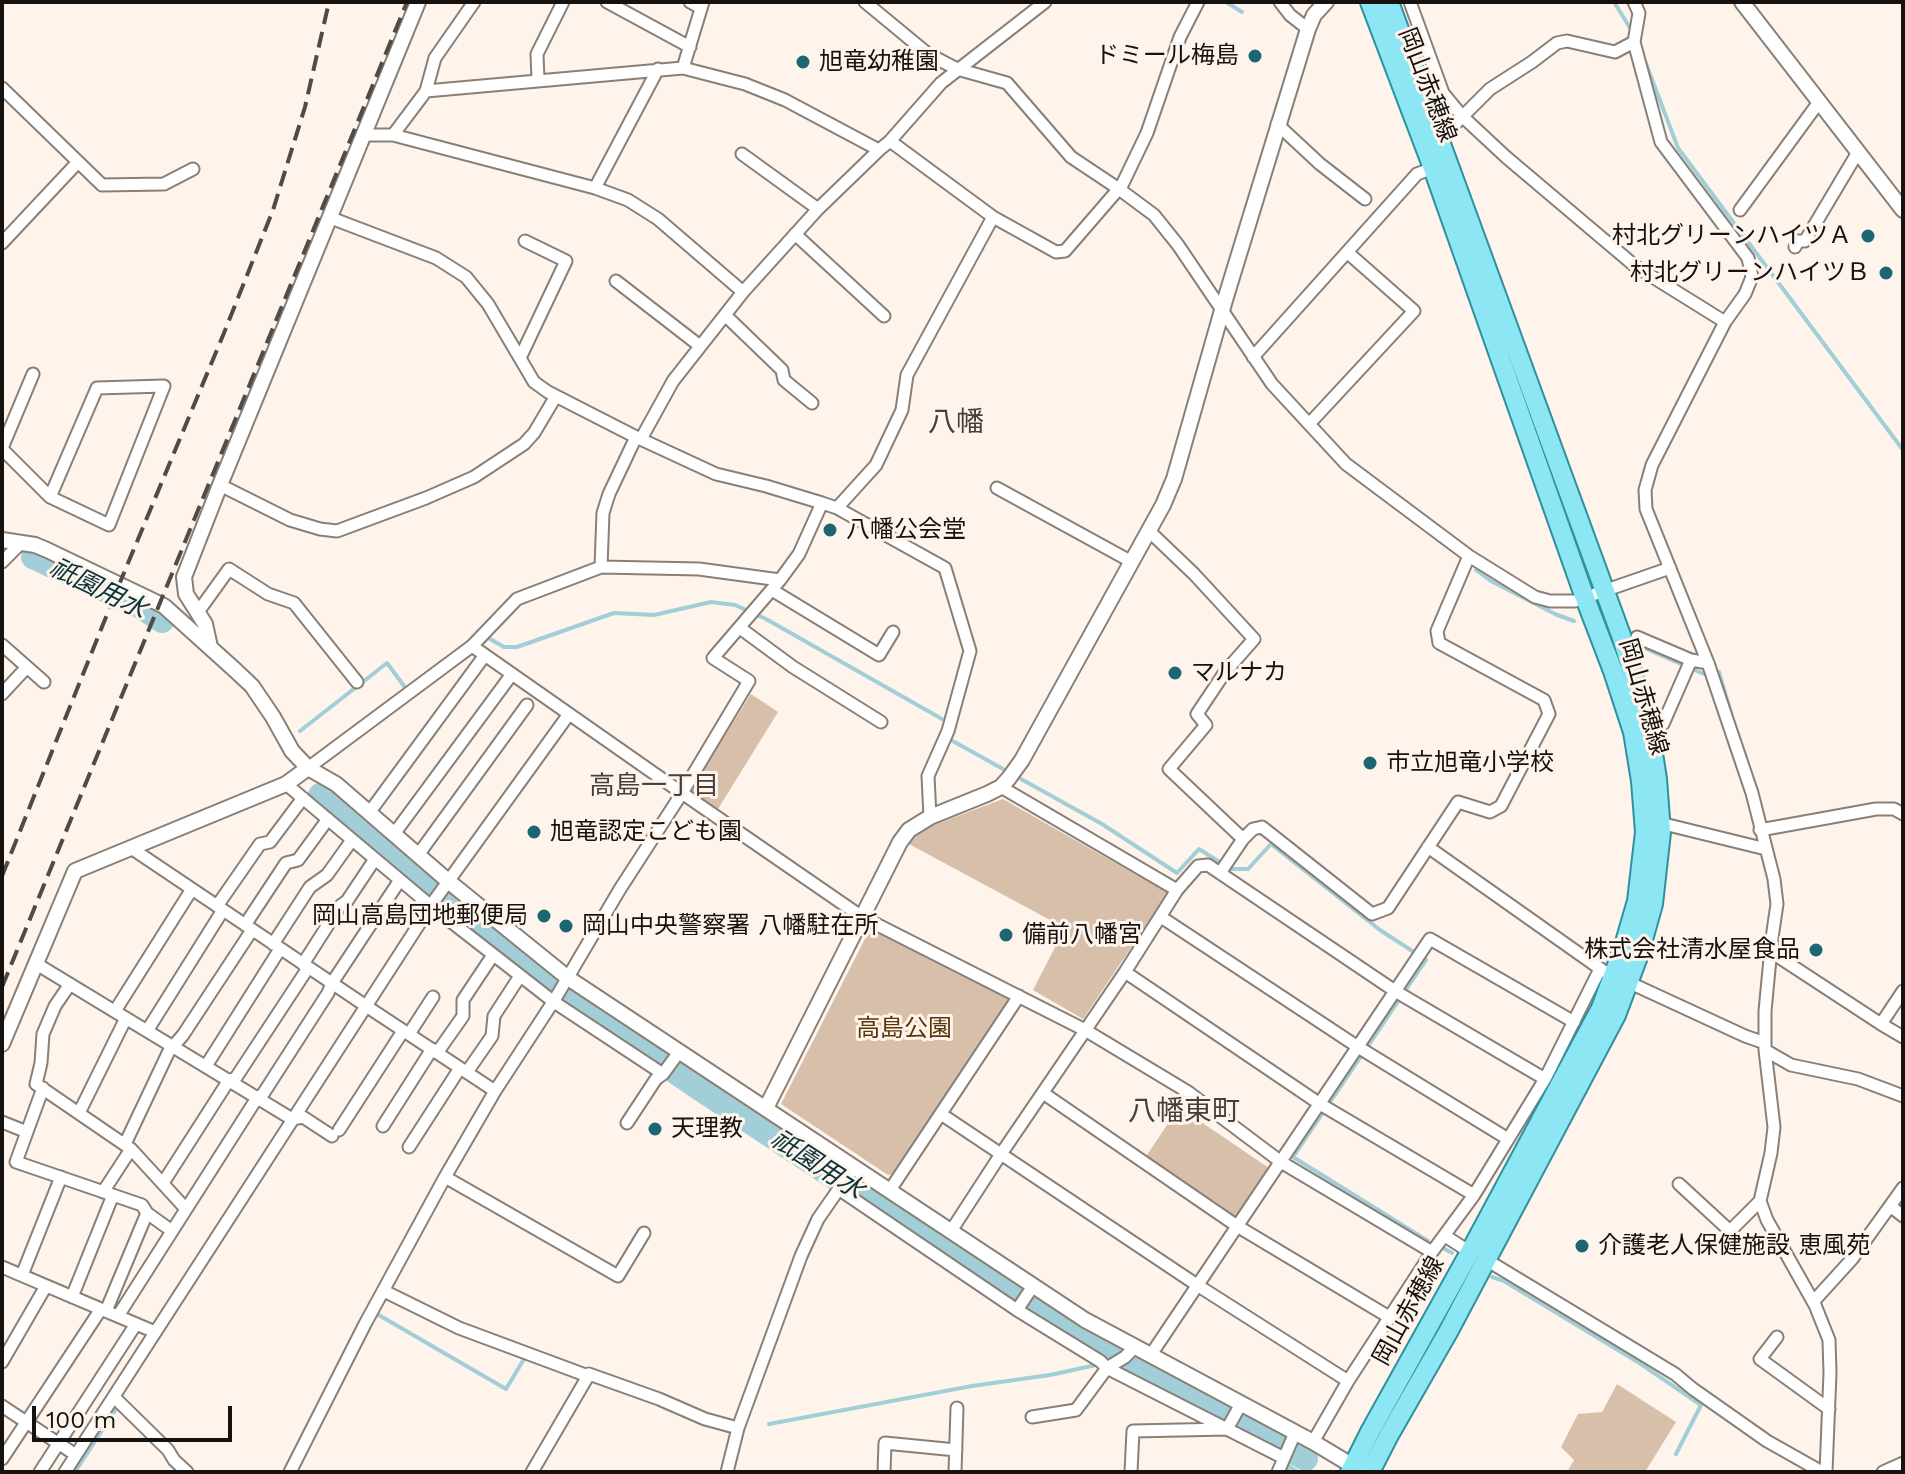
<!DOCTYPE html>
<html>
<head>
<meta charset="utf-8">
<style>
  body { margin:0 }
  #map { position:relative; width:1905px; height:1474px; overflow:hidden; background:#fef4ec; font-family:"Work Sans",sans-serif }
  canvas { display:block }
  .frame { position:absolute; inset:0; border:4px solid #15120f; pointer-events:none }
  .scale { position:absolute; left:32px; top:1406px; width:200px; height:36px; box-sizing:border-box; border:4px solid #15120f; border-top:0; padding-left:10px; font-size:24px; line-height:28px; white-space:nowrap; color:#15120f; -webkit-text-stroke:6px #fef4ec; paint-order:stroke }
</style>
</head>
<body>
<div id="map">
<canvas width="1905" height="1474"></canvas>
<div class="frame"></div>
<div class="scale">100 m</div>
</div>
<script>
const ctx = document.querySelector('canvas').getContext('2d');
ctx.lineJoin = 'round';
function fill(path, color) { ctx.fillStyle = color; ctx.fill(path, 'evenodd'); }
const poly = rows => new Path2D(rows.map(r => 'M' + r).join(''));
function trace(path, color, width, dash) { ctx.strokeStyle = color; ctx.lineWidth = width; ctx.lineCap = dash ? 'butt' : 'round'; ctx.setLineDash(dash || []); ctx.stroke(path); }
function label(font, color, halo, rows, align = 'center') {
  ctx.font = font + ' "Work Sans","Noto Sans JP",sans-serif'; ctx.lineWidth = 6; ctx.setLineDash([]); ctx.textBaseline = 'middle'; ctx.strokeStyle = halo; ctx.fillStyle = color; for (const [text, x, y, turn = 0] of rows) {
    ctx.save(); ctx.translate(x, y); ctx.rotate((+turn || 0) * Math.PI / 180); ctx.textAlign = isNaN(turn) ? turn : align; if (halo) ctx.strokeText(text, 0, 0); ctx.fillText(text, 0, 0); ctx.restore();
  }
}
const green = poly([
  [751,694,778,712,718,809,690,791],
  [1003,799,1168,893,1083,1019,1033,990,1065,928,907,843,931,826],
  [871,927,1009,995,1012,1002,897,1173,888,1175,781,1104],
  [1179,1107,1269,1168,1234,1219,1145,1158],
  [1617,1384,1676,1422,1645,1472,1567,1472,1574,1460,1561,1447,1578,1414,1602,1412]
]);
const stream = poly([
  [1226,2,1242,12],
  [1614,2,1632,31],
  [1645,61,1678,148,1903,450],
  [1476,570,1491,581,1555,614,1574,621],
  [490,639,504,647,517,647,614,613,654,615,711,602,735,605,766,619,942,719],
  [1642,647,1704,674,1719,672,1731,713],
  [300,731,387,663,404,686],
  [951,740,1003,769],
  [1021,779,1102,824,1177,873,1199,849,1218,861],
  [1231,869,1248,869,1271,844,1380,930,1426,960,1293,1157,1428,1241],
  [1443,1248,1452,1253],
  [1492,1277,1504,1281,1641,1364,1701,1405,1676,1454],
  [377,1314,506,1389,524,1359],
  [769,1424,972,1386,1050,1375,1096,1365,1113,1358],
  [75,1472,118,1406,120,1409],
  [1286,1472,1288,1466,1298,1472]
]);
const river = poly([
  [33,557,139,606,162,621],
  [320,795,431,890,552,988,700,1089,1020,1300,1113,1358,1306,1459]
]);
const minor = poly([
  [607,2,690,47],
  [690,2,701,8],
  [703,2,683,68,745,84,785,100,879,150],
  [865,2,928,54,957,69,1007,83,1071,157,1119,189,1154,215,1178,245,1272,384,1346,464,1469,556,1535,597,1550,601,1575,601,1670,568],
  [1280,2,1290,15,1308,29],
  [1410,2,1443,93,1462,116,1506,157,1635,266,1725,322],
  [1634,2,1639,13,1634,42,1661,142,1748,258,1752,277,1745,294,1725,322,1652,465,1645,490,1646,509,1708,663,1752,793,1774,879,1777,904,1772,938,1765,1011,1765,1050,1774,1127,1771,1153,1760,1201,1767,1220,1815,1305,1829,1340,1830,1373,1826,1472],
  [538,80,537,54,563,2],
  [2,88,102,185,164,184,193,169],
  [426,91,683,68],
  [1277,124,1320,164,1365,199],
  [1438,131,1452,127,1490,89,1532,62,1557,43,1567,41,1615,52,1634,42],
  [364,135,393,135,595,188,628,200,658,219,743,292],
  [393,135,426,91,435,58,474,2],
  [890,141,993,217,1056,252,1065,251,1122,185,1147,133,1180,37,1198,2],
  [742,154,818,209],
  [595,188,658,69],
  [1740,210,1819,102],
  [331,218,436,258,466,277,488,304,534,382,548,392,636,437,716,474,766,486,822,503],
  [795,234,884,316],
  [2,243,78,162],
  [1795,247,1798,241,1805,241,1858,152],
  [616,281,700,346],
  [725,315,782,370,784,380,812,403],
  [1253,357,1417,174,1433,168],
  [520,358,566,261,525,241],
  [1309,424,1414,311,1347,252],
  [641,439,673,381,743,292,818,209,879,150,890,141,941,83,1045,2],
  [2,448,33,374],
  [2,449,50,497,109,525,164,386,97,388,50,497],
  [220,485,290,520,320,529,337,531,426,498,474,477,524,444,534,433,556,396],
  [997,488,1132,562],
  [837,508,876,465,902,410,907,375,993,217],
  [1149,531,1194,574,1254,639,1225,672,1197,714,1206,725,1169,769,1243,839],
  [2,562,22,542],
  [601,567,603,513,609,494,636,437],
  [772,590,879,655,893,632],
  [198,612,229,569,268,594,294,603,357,682],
  [740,628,793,667,881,722],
  [1637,637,1691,660,1708,663],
  [2,645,44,682],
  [472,646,682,793,862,917,1085,1030,1188,1092,1281,1162,1432,1252],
  [2,694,27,667],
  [1663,724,1691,660],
  [308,768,472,646,517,599,601,567,699,569,780,580,799,554,822,503,837,508,945,568,970,651,948,731,928,776,930,817],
  [286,784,431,906,554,1002,663,1074],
  [1001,787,1177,890],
  [369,813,485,655],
  [1660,823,1766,849],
  [1760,830,1876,809,1894,809,1903,814],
  [394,834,512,674],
  [1428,847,1605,972],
  [131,848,366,1006,495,1091],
  [418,855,527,705],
  [1220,873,1243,839,1253,829,1262,827,1372,914,1388,908,1458,802,1490,812,1501,806,1549,714,1544,700,1439,643,1437,631,1469,556],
  [217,906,260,844,270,842,303,798],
  [1161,917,1358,1047,1508,1139],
  [245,925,286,863,298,860,328,819],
  [273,944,310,887,327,875,352,840],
  [1771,952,1881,1024,1903,991],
  [35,963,292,1119,303,1117,332,1136],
  [303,964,340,906,347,901,375,859],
  [1125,972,1320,1104,1474,1195],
  [1628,982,1745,1036,1765,1043],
  [70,984,55,1006,43,1034,41,1063,36,1084,131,1149,186,1209],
  [115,1011,192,889],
  [1881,1024,1903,1037],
  [147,1031,223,910],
  [409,1034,433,997],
  [1765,1050,1791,1065,1858,1079,1903,1096],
  [437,1053,463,1016,463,1000,493,955],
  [206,1066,280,949],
  [467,1072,492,1036,494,1016,520,976],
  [43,1088,16,1162,142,1205,147,1213,172,1231],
  [1043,1093,1237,1226,1389,1317],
  [79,1113,126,1018],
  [941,1114,1197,1285,1348,1381],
  [2,1122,27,1132],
  [627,1123,656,1079,663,1074,679,1052],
  [383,1126,432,1049],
  [339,1130,403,1031],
  [125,1144,169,1051,183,1035,252,930],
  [409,1147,460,1068],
  [445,1177,618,1276,644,1233],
  [163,1183,229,1080,235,1079,308,968],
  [1679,1184,1730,1231,1760,1201],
  [840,1190,1017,1310,1100,1361,1107,1368,1284,1458],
  [890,1190,1019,996],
  [103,1192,131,1149],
  [1890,1206,1903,1216],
  [951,1231,1001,1154,1125,972,1177,890,1198,866,1208,865,1395,991,1545,1079],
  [1445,1236,1470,1252],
  [1485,1259,1675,1374,1693,1389,1767,1441,1822,1472],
  [2,1267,155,1332],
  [22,1275,61,1177],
  [384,1291,459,1328,588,1376,589,1374,659,1399,705,1419,738,1428],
  [72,1297,113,1195],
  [1813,1302,1852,1259,1903,1188],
  [1017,1310,1033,1286],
  [106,1311,147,1213],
  [118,1316,257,1098,263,1094,328,993,332,983,400,880],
  [1777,1337,1760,1359,1829,1409],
  [1150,1356,1430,939,1574,1022],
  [2,1362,46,1286],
  [114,1397,168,1450,174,1460,187,1472],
  [2,1406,76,1455],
  [1032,1417,1076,1410,1107,1368,1125,1357,1134,1348],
  [1313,1442,1348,1381,1432,1252,1474,1195,1545,1079,1600,969],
  [2,1459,101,1309],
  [40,1472,136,1324],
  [65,1472,434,901,569,714],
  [290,1472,365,1324,445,1177,495,1091,555,999,620,889,682,793,749,681,713,658,780,580],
  [532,1472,588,1376],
  [727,1472,738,1428,801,1256,818,1219,854,1167],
  [884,1472,885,1443,956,1450],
  [955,1472,957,1408],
  [1131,1472,1133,1431,1227,1429,1241,1404],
  [1278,1472,1295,1433],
  [1883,1472,1903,1463]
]);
const tertiary = poly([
  [1742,2,1903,210],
  [2,540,35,545,47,550,164,606,235,670,252,686,273,717,292,751,308,768,336,784,448,881,568,978,1085,1320,1313,1442,1363,1472],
  [210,647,205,624,186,594,184,577,220,485,418,2],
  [2,1044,75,871,286,784,308,768],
  [766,1108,900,842,909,830,930,817,987,794,1001,787,1009,778,1022,760,1163,505,1174,479,1225,300,1308,29,1314,15,1326,2]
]);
const primary = poly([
  [1350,1472,1371,1430,1470,1252,1601,1008,1623,949,1637,901,1645,832,1641,781,1633,732,1613,671,1585,598,1433,168,1370,2],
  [1370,1472,1389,1435,1448,1332,1616,1015,1639,954,1653,904,1661,832,1657,779,1649,727,1622,638,1389,2]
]);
const rail = poly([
  [2,876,116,592,224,333,273,210,305,107,329,2],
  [2,987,407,2]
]);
const markers = [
  [1255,56,8,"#1b6671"],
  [803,62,8,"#1b6671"],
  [1868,236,8,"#1b6671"],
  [1886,273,8,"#1b6671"],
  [830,530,8,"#1b6671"],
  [1175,673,8,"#1b6671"],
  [1370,763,8,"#1b6671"],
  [534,832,8,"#1b6671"],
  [544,916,8,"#1b6671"],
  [566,926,8,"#1b6671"],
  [1006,935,8,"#1b6671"],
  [1816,950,8,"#1b6671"],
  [655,1129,8,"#1b6671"],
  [1582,1246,8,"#1b6671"]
];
const poiNames = [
  ["ドミール梅島",1239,56,"right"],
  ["旭竜幼稚園",819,62],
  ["村北グリーンハイツＡ",1852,236,"right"],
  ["村北グリーンハイツＢ",1870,273,"right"],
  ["八幡公会堂",846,530],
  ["マルナカ",1191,673],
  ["市立旭竜小学校",1386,763],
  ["旭竜認定こども園",550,832],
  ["岡山高島団地郵便局",528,916,"right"],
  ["岡山中央警察署 八幡駐在所",582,926],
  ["備前八幡宮",1022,935],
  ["株式会社清水屋食品",1800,950,"right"],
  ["天理教",671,1129],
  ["介護老人保健施設 恵風苑",1598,1246]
];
const streetNames = [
  ["岡山赤穂線",1427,85,69],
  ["岡山赤穂線",1643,697,74],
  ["岡山赤穂線",1409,1311,-61]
];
const parkNames = [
  ["高島公園",904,1029]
];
const waterNames = [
  ["祇園用水",98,589,26],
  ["祇園用水",817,1165,33]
];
const neighbourhoodNames = [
  ["高島一丁目",654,786]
];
const quarterNames = [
  ["八幡",956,423],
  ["八幡東町",1184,1112]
];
fill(green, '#d7bfaa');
trace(stream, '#a2cfd7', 4);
trace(river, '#a2cfd7', 24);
trace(minor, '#888078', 15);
trace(tertiary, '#888078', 18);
trace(primary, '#30919e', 22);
trace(minor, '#fff', 11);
trace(tertiary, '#fff', 14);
trace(primary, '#8ce6f3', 18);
trace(rail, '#504b47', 4, [16, 8]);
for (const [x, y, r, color] of markers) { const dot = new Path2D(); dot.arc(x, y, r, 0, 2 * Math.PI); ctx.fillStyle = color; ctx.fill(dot); trace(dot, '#fef4ec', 3); }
label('24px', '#15120f', '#fef4ec', poiNames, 'left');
label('24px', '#15120f', '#fef4ec', streetNames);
label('24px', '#5b3508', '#fef4ec', parkNames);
label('italic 26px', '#08343b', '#fef4ec', waterNames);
label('26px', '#473f39', '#fef4ec', neighbourhoodNames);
label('28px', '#473f39', '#fef4ec', quarterNames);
</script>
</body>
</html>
